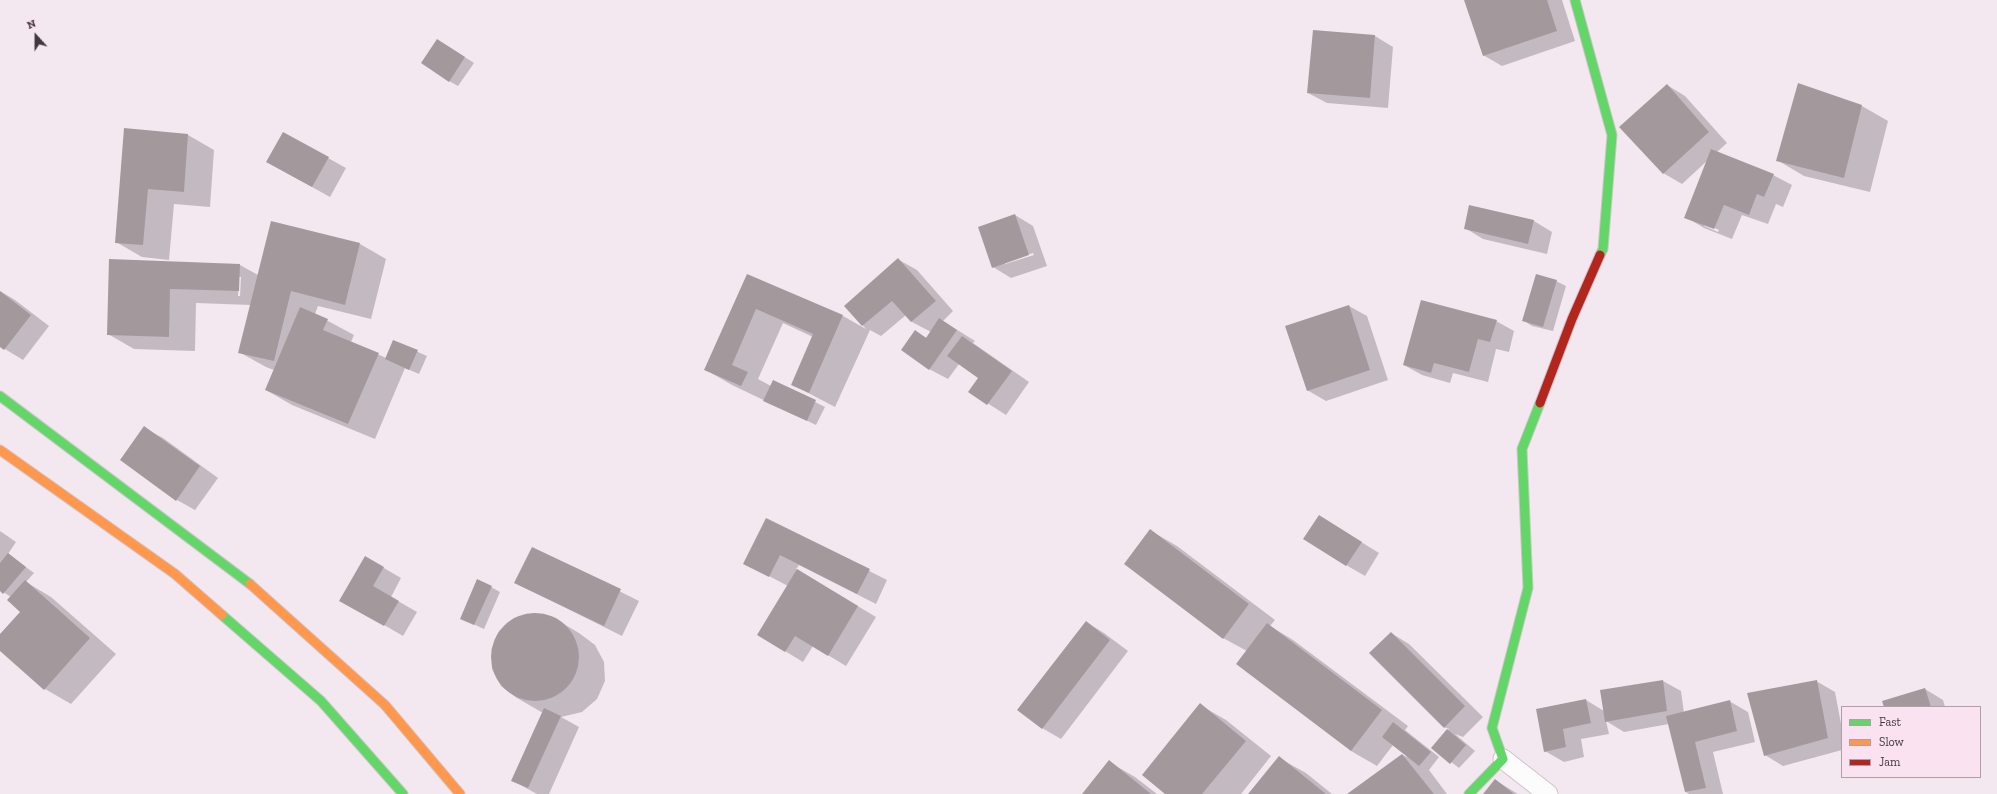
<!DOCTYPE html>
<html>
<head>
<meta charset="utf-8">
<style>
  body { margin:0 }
  #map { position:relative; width:1997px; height:794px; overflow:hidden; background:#f4e8f0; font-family:"Zilla Slab",serif }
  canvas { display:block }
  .legend { position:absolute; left:1841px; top:706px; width:140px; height:72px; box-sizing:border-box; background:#fae2f1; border:1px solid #b09ea9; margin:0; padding:5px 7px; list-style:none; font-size:12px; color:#41383e }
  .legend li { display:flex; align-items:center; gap:8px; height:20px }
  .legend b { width:20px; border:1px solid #b09ea9 }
  .north { position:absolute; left:16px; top:16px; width:40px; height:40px; -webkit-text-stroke:3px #fae2f1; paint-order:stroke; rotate:339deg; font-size:11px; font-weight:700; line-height:16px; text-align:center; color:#41383e }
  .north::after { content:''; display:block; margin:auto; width:14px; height:18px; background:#41383e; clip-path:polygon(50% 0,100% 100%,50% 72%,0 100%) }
</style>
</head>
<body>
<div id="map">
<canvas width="1997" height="794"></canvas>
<ul class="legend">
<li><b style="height:5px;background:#63d668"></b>Fast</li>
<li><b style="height:5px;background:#ff974d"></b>Slow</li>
<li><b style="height:5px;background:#b3261e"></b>Jam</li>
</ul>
<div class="north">N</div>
</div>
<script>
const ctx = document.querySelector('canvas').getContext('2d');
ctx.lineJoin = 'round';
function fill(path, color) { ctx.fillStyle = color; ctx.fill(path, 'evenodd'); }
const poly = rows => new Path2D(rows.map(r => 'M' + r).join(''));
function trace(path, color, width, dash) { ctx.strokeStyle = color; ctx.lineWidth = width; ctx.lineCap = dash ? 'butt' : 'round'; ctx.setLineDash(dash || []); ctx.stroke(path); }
const shadow = poly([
  [1465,0,1562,0,1575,41,1502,66,1483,55],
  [1314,31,1375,36,1393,47,1388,108,1327,103,1308,93],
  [446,45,474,63,458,86,449,81],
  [1667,85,1685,96,1727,143,1717,152,1773,175,1792,185,1783,207,1776,204,1768,224,1742,215,1732,239,1704,228,1686,217,1708,160,1682,184,1663,173],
  [1704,224,1719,230,1718,232,1704,226],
  [1862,106,1888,121,1870,192,1804,176,1777,160],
  [125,130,188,135,214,150,210,207,174,204,169,260,142,257,116,242],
  [328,158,346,168,330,197,285,172],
  [1015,215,1033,226,1047,266,1011,278,993,267],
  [1033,253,1034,255,1005,264,1005,262],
  [1534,221,1552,232,1547,254,1483,239,1465,228],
  [360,244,386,259,371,319,318,306,315,314,354,335,351,342,386,358,393,341,427,356,419,374,405,368,375,439,292,405,266,390,274,370,266,367,239,352,251,305,196,303,195,351,134,349,108,334,110,260,240,265,258,275],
  [239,277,241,277,240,296,238,296],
  [899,260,917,270,953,311,943,321,975,341,973,343,1029,382,1006,415,970,392,979,378,959,364,948,379,929,369,915,331,927,338,931,332,912,322,906,315,881,336,870,330,835,407,793,385,813,337,783,323,758,379,771,386,773,381,825,407,816,425,732,385,706,370,748,275,843,316,866,329,845,306],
  [1556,281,1566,286,1553,331,1532,326,1523,320],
  [0,291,15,300,49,326,23,360,0,346],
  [1349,306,1367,316,1388,380,1326,401,1307,390],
  [1496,321,1514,331,1509,352,1496,349,1488,382,1453,373,1450,383,1422,375,1404,365],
  [144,428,163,438,218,478,195,510,177,500],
  [1319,516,1379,553,1365,576,1346,565],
  [767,519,887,580,876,604,799,565,796,569,876,617,846,666,813,646,803,662,785,651,788,586,744,563],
  [0,531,16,542,8,554,34,573,26,582,51,597,116,654,71,704,45,689,0,650,0,636,21,612,11,597,0,590],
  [1151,531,1177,546,1275,620,1270,626,1293,640,1408,726,1405,730,1439,757,1429,770,1447,794,1349,794,1402,755,1410,758,1393,745,1377,766,1351,751,1247,651,1223,638],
  [533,548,639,601,622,636,516,583],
  [365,557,401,578,391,597,417,612,403,636,341,600],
  [491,587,500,592,484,629,462,619],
  [534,613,552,617,579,633,595,645,604,662,605,681,597,699,582,712,561,717,579,727,549,794,537,794,513,781,543,713,517,698,501,686,492,669,492,649,499,631,514,619],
  [1086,622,1104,633,1128,651,1061,739,1042,728],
  [1391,633,1409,644,1483,717,1463,737,1455,734,1475,751,1459,768,1433,748,1449,729,1444,727],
  [1663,681,1681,691,1684,713,1729,701,1748,712,1755,742,1713,752,1723,794,1689,794,1686,792,1669,724,1624,732,1606,721,1609,734,1581,739,1584,757,1564,762,1545,751,1586,700,1604,711],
  [1816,681,1835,692,1842,729,1842,750,1783,766,1765,755],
  [1925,689,1943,700,1945,707,1885,707],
  [1200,705,1226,720,1271,756,1241,794,1166,794],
  [1279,758,1306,773,1332,794,1250,794],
  [1109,762,1135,777,1157,794,1083,794],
  [1495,780,1513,791,1518,794,1484,794]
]);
const building = poly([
  [1464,0,1547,0,1557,31,1483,56],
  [1313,30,1375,35,1370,98,1307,93],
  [437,39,465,57,449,82,421,63],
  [1798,83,1862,105,1844,178,1776,161],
  [1667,84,1709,132,1663,174,1619,127],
  [124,128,188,134,184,192,148,189,143,245,115,243],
  [283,132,329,157,312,187,266,162],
  [1711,149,1774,174,1764,197,1757,194,1749,215,1724,205,1714,229,1684,218],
  [1469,205,1534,220,1528,244,1464,229],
  [1015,214,1029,255,992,268,978,227],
  [271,221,360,243,345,305,291,291,274,361,238,353],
  [898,258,936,301,911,322,892,301,862,326,844,306],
  [109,259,240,264,239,291,170,289,169,337,107,335],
  [747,274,843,315,809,393,791,385,813,334,756,309,732,365,748,372,741,386,704,370],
  [1536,274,1557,280,1543,327,1522,321],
  [0,291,31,315,4,350,0,347],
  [1421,300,1497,320,1490,342,1478,339,1469,372,1434,363,1431,373,1403,365],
  [1349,305,1370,370,1307,391,1285,326],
  [300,307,328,319,323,330,379,353,348,424,265,390],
  [939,318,957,330,929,370,901,350,915,330,926,338],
  [962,336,1012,371,987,405,968,392,978,378,947,356],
  [393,340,418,350,409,370,385,359],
  [773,380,816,400,807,421,763,401],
  [144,426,200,466,176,501,120,460],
  [1319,515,1362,542,1346,566,1303,539],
  [766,518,870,569,857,594,780,555,769,577,743,564],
  [1150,529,1249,604,1223,639,1124,564],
  [532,547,621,589,604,626,514,583],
  [8,553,26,567,3,594,0,591,0,563],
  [365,556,384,567,373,586,399,601,384,626,339,601],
  [797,569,858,606,828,656,795,636,785,652,757,635],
  [477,579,492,586,474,625,460,619],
  [25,580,90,638,44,690,0,651,0,634,20,612,7,600],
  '491 657a44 44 0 1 1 88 0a44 44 0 1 1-88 0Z',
  [1086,621,1110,640,1042,729,1017,710],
  [1267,623,1382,710,1351,751,1236,664],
  [1391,632,1465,706,1444,728,1369,653],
  [1663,680,1667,711,1605,722,1600,690],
  [1817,680,1828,738,1764,756,1747,693],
  [1925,688,1931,707,1884,707,1882,701],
  [1586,699,1591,723,1563,729,1566,747,1544,752,1536,709],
  [1730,700,1737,731,1695,742,1706,788,1685,792,1666,716],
  [1200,703,1246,741,1202,794,1165,794,1142,775],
  [544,708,561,716,528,788,511,781],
  [1393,722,1431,752,1419,766,1382,737],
  [1447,729,1466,745,1450,764,1431,748],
  [1402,754,1434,794,1347,794],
  [1279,756,1326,794,1248,794],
  [1109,760,1151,794,1082,794],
  [1495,779,1514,794,1483,794]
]);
const lane = poly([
  [1503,759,1548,794]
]);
const fast = poly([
  [1575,0,1612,135,1603,249,1600,255],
  [0,396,250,584],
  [222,615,321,701,403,794],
  [1469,794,1503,759,1492,728,1528,588,1522,449,1540,403]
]);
const slow = poly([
  [0,450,175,574,222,615],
  [250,584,385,705,460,794]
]);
const jam = poly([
  [1540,403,1572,319,1600,255]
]);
fill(shadow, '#0003');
fill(building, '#a3999d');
trace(lane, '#cfc4cb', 21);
trace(fast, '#cfc4cb', 11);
trace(slow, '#cfc4cb', 11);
trace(jam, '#cfc4cb', 11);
trace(lane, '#fdfcfd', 19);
trace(fast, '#63d668', 9);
trace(slow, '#ff974d', 9);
trace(jam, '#b3261e', 9);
</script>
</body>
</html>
